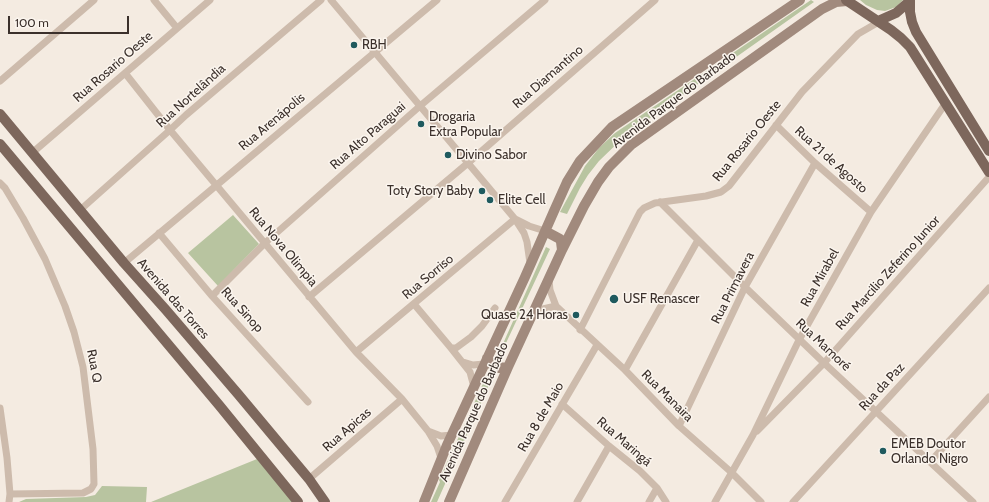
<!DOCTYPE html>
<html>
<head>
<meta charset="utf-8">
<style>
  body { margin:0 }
  #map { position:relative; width:989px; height:502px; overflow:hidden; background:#f4ebe1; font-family:Cabin,sans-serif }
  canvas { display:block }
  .scale { position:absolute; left:8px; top:16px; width:121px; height:18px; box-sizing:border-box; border:2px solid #3b302b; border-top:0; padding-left:5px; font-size:12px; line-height:14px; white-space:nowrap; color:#3b302b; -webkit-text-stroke:3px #fbf5ee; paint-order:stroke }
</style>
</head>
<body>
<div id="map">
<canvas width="989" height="502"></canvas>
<div class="scale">100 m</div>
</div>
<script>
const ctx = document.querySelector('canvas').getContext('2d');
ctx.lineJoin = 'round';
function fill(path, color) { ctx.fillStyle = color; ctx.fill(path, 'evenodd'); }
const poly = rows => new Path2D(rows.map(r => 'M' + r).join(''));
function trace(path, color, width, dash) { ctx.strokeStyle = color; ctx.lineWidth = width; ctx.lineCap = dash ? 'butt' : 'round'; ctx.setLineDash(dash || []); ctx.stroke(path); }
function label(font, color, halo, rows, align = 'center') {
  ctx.font = font + ' Cabin,sans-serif'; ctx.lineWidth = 3; ctx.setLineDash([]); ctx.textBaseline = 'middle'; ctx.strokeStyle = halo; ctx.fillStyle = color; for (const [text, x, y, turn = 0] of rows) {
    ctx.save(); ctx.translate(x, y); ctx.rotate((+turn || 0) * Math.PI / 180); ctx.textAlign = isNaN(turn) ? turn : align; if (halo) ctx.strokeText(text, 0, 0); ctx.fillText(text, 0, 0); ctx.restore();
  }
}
const green = poly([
  [811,0,814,2,626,135,599,161,588,175,580,188,567,214,560,212,585,166,599,148,615,133],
  [860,0,903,0,896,7,885,11,877,10,866,5],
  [233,215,259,244,218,286,188,253],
  [546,247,550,249,499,358,498,355],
  [487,375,492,378,437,502,431,502,440,482,439,480],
  [257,459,293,502,151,502],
  [102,486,147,487,146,502,19,502,26,499,86,497,95,495]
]);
const minor = poly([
  [154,0,177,28],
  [331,0,515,219,356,352],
  [125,73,170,130,356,352,402,399,428,431],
  [0,81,94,0],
  [776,125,815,163,871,212],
  [32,153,210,0],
  [0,183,5,188,23,218,45,259,65,306,74,332,83,367,93,449,94,484,91,489,83,493,10,494],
  [660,202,745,287,824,363,973,502],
  [79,211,170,130,186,115,321,0],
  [159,233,212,296,308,402],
  [124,263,437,0],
  [530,263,527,242,524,233,515,219,529,226,545,231],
  [549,280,550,290,556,306,625,370,679,426,731,472,761,502],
  [212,296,265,243,420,106,545,0],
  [309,297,468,163,655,0],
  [414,304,451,348,456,348,471,337,482,326,495,308],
  [534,311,556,306],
  [580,330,640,212,644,208,655,203,706,196,721,192,729,186,802,92,858,34,877,23,878,21],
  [451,348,470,372,474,387],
  [463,362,473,365,484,364],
  [625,370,698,240],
  [562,404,609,446,640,471,657,488,666,502],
  [0,408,7,458,10,494,9,502],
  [679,426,745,287,815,163],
  [757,431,824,363,989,177],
  [441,458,437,446,428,431,441,436,452,435],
  [930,462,989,397],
  [309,479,402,399],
  [505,502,597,345],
  [577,502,609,446],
  [649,502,657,488],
  [715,502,753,435,799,340,871,212,945,104],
  [793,502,989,288]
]);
const secondary = poly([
  [545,231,560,239,561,242,562,250],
  [487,358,493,366,497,368,508,367],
  [424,502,447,445,525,277,554,211,567,182,580,161,612,127,800,0],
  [449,502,508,367,562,250,584,206,598,182,609,167,631,145,822,9,836,2,847,1]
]);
const primary = poly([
  [846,0,891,30,901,38,910,47,989,172],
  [910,0,910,12,912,22,916,32,989,151],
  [878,21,896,13,910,1],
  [0,114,124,263,166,310,238,394,309,479,325,502],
  [0,144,219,405,298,502]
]);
const markers = [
  [354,45,4,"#1f5a5e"],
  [421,124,4,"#1f5a5e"],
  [448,155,4,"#1f5a5e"],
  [482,191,4,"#1f5a5e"],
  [490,200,4,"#1f5a5e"],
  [614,299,5,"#1f5a5e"],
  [576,315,4,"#1f5a5e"],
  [883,451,4,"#1f5a5e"]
];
const poiNames = [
  ["RBH",362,45],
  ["Drogaria",429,117],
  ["Extra Popular",429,132],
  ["Divino Sabor",456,155],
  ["Toty Story Baby",474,191,"right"],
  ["Elite Cell",498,200],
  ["USF Renascer",623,299],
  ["Quase 24 Horas",568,315,"right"],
  ["EMEB Doutor",891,444],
  ["Orlando Nigro",891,459]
];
const streetNames = [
  ["Rua Rosario Oeste",113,67,-41],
  ["Rua Diamantino",548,77,-41],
  ["Rua Nortelândia",191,96,-42],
  ["Avenida Parque do Barbado",674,100,-37],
  ["Rua Arenápolis",272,122,-40],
  ["Rua Alto Paraguai",368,136,-41],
  ["Rua Rosario Oeste",747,141,-51],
  ["Rua 21 de Agosto",831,160,42],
  ["Rua Nova Olimpia",283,247,50],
  ["Rua Marcilio Zeferino Junior",888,273,-48],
  ["Rua Sorriso",428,277,-40],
  ["Rua Mirabel",820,278,-61],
  ["Rua Primavera",733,288,-63],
  ["Avenida das Torres",173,299,49],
  ["Rua Sinop",242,310,48],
  ["Rua Mamoré",823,345,43],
  ["Rua Q",94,366,79],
  ["Rua da Paz",882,387,-47],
  ["Rua Manaira",667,396,45],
  ["Avenida Parque do Barbado",474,412,-66],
  ["Rua 8 de Maio",541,417,-60],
  ["Rua Apicas",347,430,-41],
  ["Rua Maringá",624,442,41]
];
fill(green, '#b8c4a0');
trace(minor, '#cdbbac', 7);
trace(secondary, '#a18a7d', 10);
trace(primary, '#7d675c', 10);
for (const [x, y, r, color] of markers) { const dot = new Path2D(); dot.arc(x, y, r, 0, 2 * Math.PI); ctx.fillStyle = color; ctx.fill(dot); trace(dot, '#fbf5ee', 1.5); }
label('13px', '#3b302b', '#fbf5ee', poiNames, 'left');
label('13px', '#3b302b', '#fbf5ee', streetNames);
</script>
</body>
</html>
